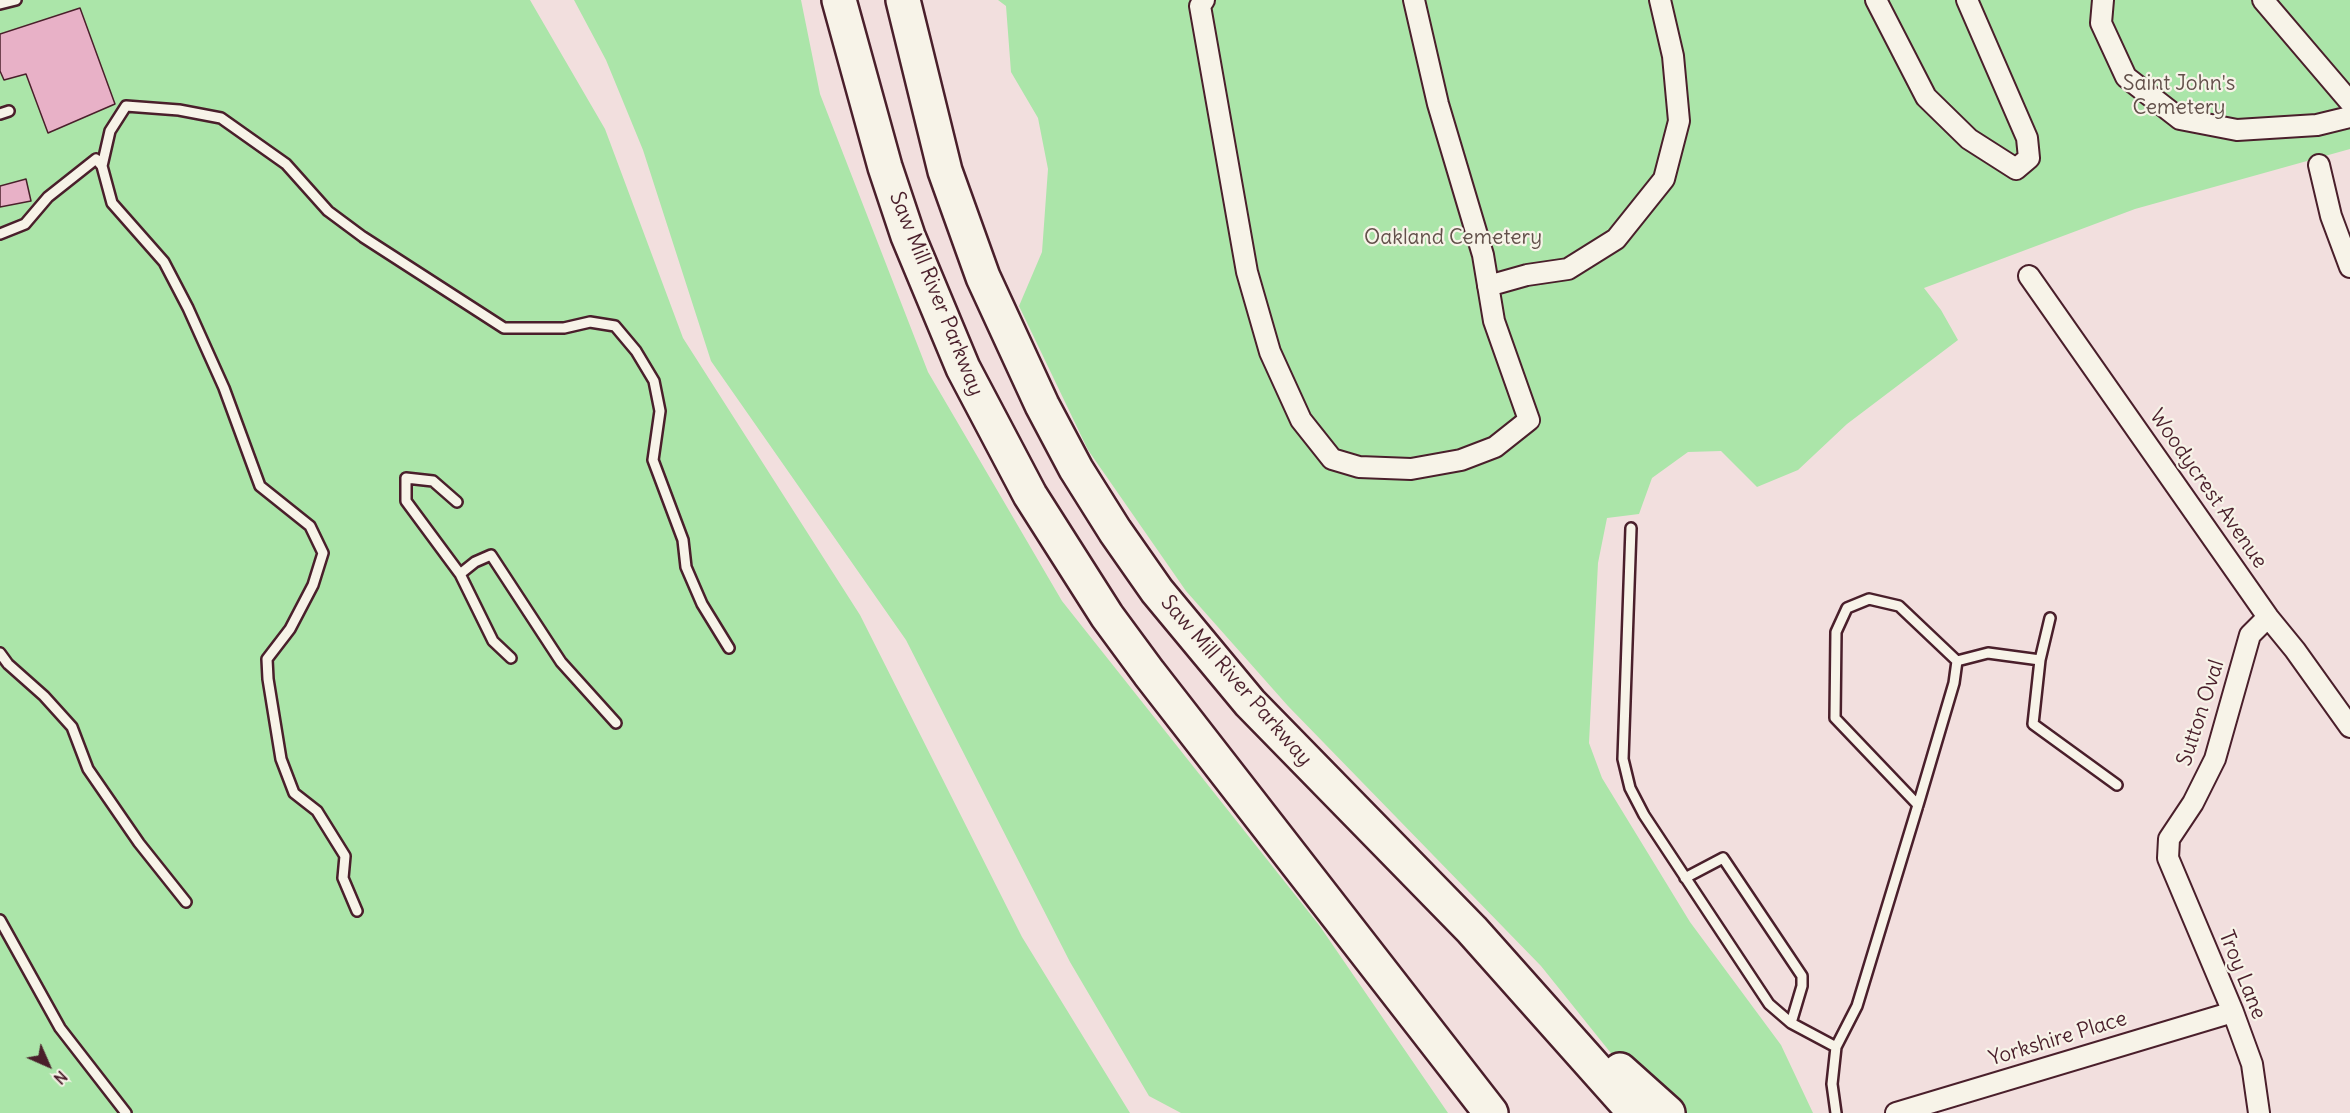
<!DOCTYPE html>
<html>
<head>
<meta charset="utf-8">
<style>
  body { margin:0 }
  #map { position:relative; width:2350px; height:1113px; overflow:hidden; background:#f2dfde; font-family:Delius,sans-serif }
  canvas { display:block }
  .north { position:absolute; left:18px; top:1035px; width:60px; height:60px; -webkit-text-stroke:4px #f7f3e8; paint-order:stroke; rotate:135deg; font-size:16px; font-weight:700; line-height:24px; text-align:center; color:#4a1f2b }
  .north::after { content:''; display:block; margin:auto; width:21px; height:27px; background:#4a1f2b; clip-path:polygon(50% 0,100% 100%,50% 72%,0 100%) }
</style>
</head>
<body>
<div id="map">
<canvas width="2350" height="1113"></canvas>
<div class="north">N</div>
</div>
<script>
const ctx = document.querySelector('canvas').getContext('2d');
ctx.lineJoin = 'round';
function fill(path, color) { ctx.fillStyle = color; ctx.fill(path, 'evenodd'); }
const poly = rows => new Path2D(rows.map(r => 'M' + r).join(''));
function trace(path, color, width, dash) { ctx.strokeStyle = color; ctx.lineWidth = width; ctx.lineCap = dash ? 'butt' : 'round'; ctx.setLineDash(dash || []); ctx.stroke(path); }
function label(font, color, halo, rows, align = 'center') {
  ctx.font = font + ' Delius,sans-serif'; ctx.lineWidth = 4.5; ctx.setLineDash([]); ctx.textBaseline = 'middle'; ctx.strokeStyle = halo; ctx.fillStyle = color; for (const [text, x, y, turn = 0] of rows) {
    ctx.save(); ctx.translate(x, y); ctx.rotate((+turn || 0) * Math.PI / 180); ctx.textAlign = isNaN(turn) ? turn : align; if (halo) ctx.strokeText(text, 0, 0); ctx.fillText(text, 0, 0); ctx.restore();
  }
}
const green = poly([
  [0,0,530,0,605,129,683,338,860,615,1022,937,1130,1113,0,1113],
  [574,0,801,0,820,94,928,372,1062,601,1319,925,1448,1113,1181,1113,1149,1096,1070,962,906,640,711,361,643,150,606,60],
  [998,0,2350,0,2350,149,2135,209,1924,288,1941,310,1958,340,1847,424,1798,470,1757,487,1721,451,1688,452,1652,478,1639,514,1607,518,1598,563,1589,743,1602,778,1690,922,1781,1045,1813,1113,1659,1113,1541,966,1288,706,1186,591,1088,450,1019,306,1042,252,1048,169,1038,118,1011,72,1006,6]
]);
const building = poly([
  [80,8,115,104,48,133,26,74,4,80,0,71,0,34,80,8],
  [26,179,31,201,0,207,0,186,26,179]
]);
const lane = poly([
  [0,4,16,0],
  [0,114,9,111],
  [102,166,112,203,164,262,188,308,224,388,260,486,310,526,323,553,313,585,290,629,267,659,268,679,281,759,294,793,317,811,345,856,343,878,357,911],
  [0,234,25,224,48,197,96,159,102,166,110,131,126,106,179,110,221,118,286,164,328,211,363,237,504,328,564,328,590,322,615,326,636,351,654,381,660,411,653,460,683,540,686,567,702,604,729,648],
  [457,502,433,481,406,478,406,501,460,574],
  [1631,528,1623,759,1630,788,1644,815,1769,1004,1791,1023,1836,1047],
  [0,653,8,664,44,696,72,727,88,769,139,843,186,902],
  [511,658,493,641,460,574,475,562,491,555,561,662,616,723],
  [2040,660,2050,618],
  [1957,661,1988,653,2040,660,2033,724,2117,785],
  [1685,878,1723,858,1802,976,1802,986,1791,1023],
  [0,920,60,1028,126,1113],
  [1836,1113,1832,1084,1836,1047,1857,1006,1918,805,1954,683,1957,661,1899,606,1869,599,1847,608,1836,632,1835,718,1918,805]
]);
const street = poly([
  [1204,0,1200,6,1247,272,1270,352,1301,420,1332,459,1359,467,1411,469,1461,460,1495,447,1529,420,1494,321,1483,255,1438,104,1414,0],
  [1876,0,1926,97,1969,139,2016,169,2029,158,2027,138,1967,0],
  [2103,0,2101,23,2126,77,2180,119,2237,130,2317,125,2350,117],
  [2263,0,2350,102],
  [2319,165,2331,216,2350,267],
  [2029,276,2268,617,2295,650,2350,727],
  [1488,286,1527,275,1568,269,1616,239,1664,179,1679,121,1673,56,1660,0],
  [1896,1113,2233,1012],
  [2259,1113,2252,1064,2233,1012,2168,858,2169,839,2193,803,2215,759,2250,635,2268,617]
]);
const highway = poly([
  [839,0,885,167,908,236,963,368,1030,495,1107,616,1149,673,1491,1113],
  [903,0,945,171,983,277,1042,405,1076,469,1115,531,1157,591,1250,703,1472,930,1635,1113],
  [1620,1070,1668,1113]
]);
const parkNames = [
  ["Saint John's",2179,84],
  ["Cemetery",2179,108],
  ["Oakland Cemetery",1453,238]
];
const streetNames = [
  ["Saw Mill River Parkway",936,294,68],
  ["Woodycrest Avenue",2208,489,55],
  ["Saw Mill River Parkway",1236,681,49],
  ["Sutton Oval",2201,713,-72],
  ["Troy Lane",2242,975,68],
  ["Yorkshire Place",2058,1039,-17]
];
fill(green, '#abe5a9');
fill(building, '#e8b1c7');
trace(building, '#4a1f2b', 1.5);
trace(lane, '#4a1f2b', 14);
trace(street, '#4a1f2b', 24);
trace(highway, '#4a1f2b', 38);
trace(lane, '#f7f3e8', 9);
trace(street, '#f7f3e8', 20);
trace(highway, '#f7f3e8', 33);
label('21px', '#62504a', '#f7f3e8', parkNames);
label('21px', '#4a1f2b', '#f7f3e8', streetNames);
</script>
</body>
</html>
